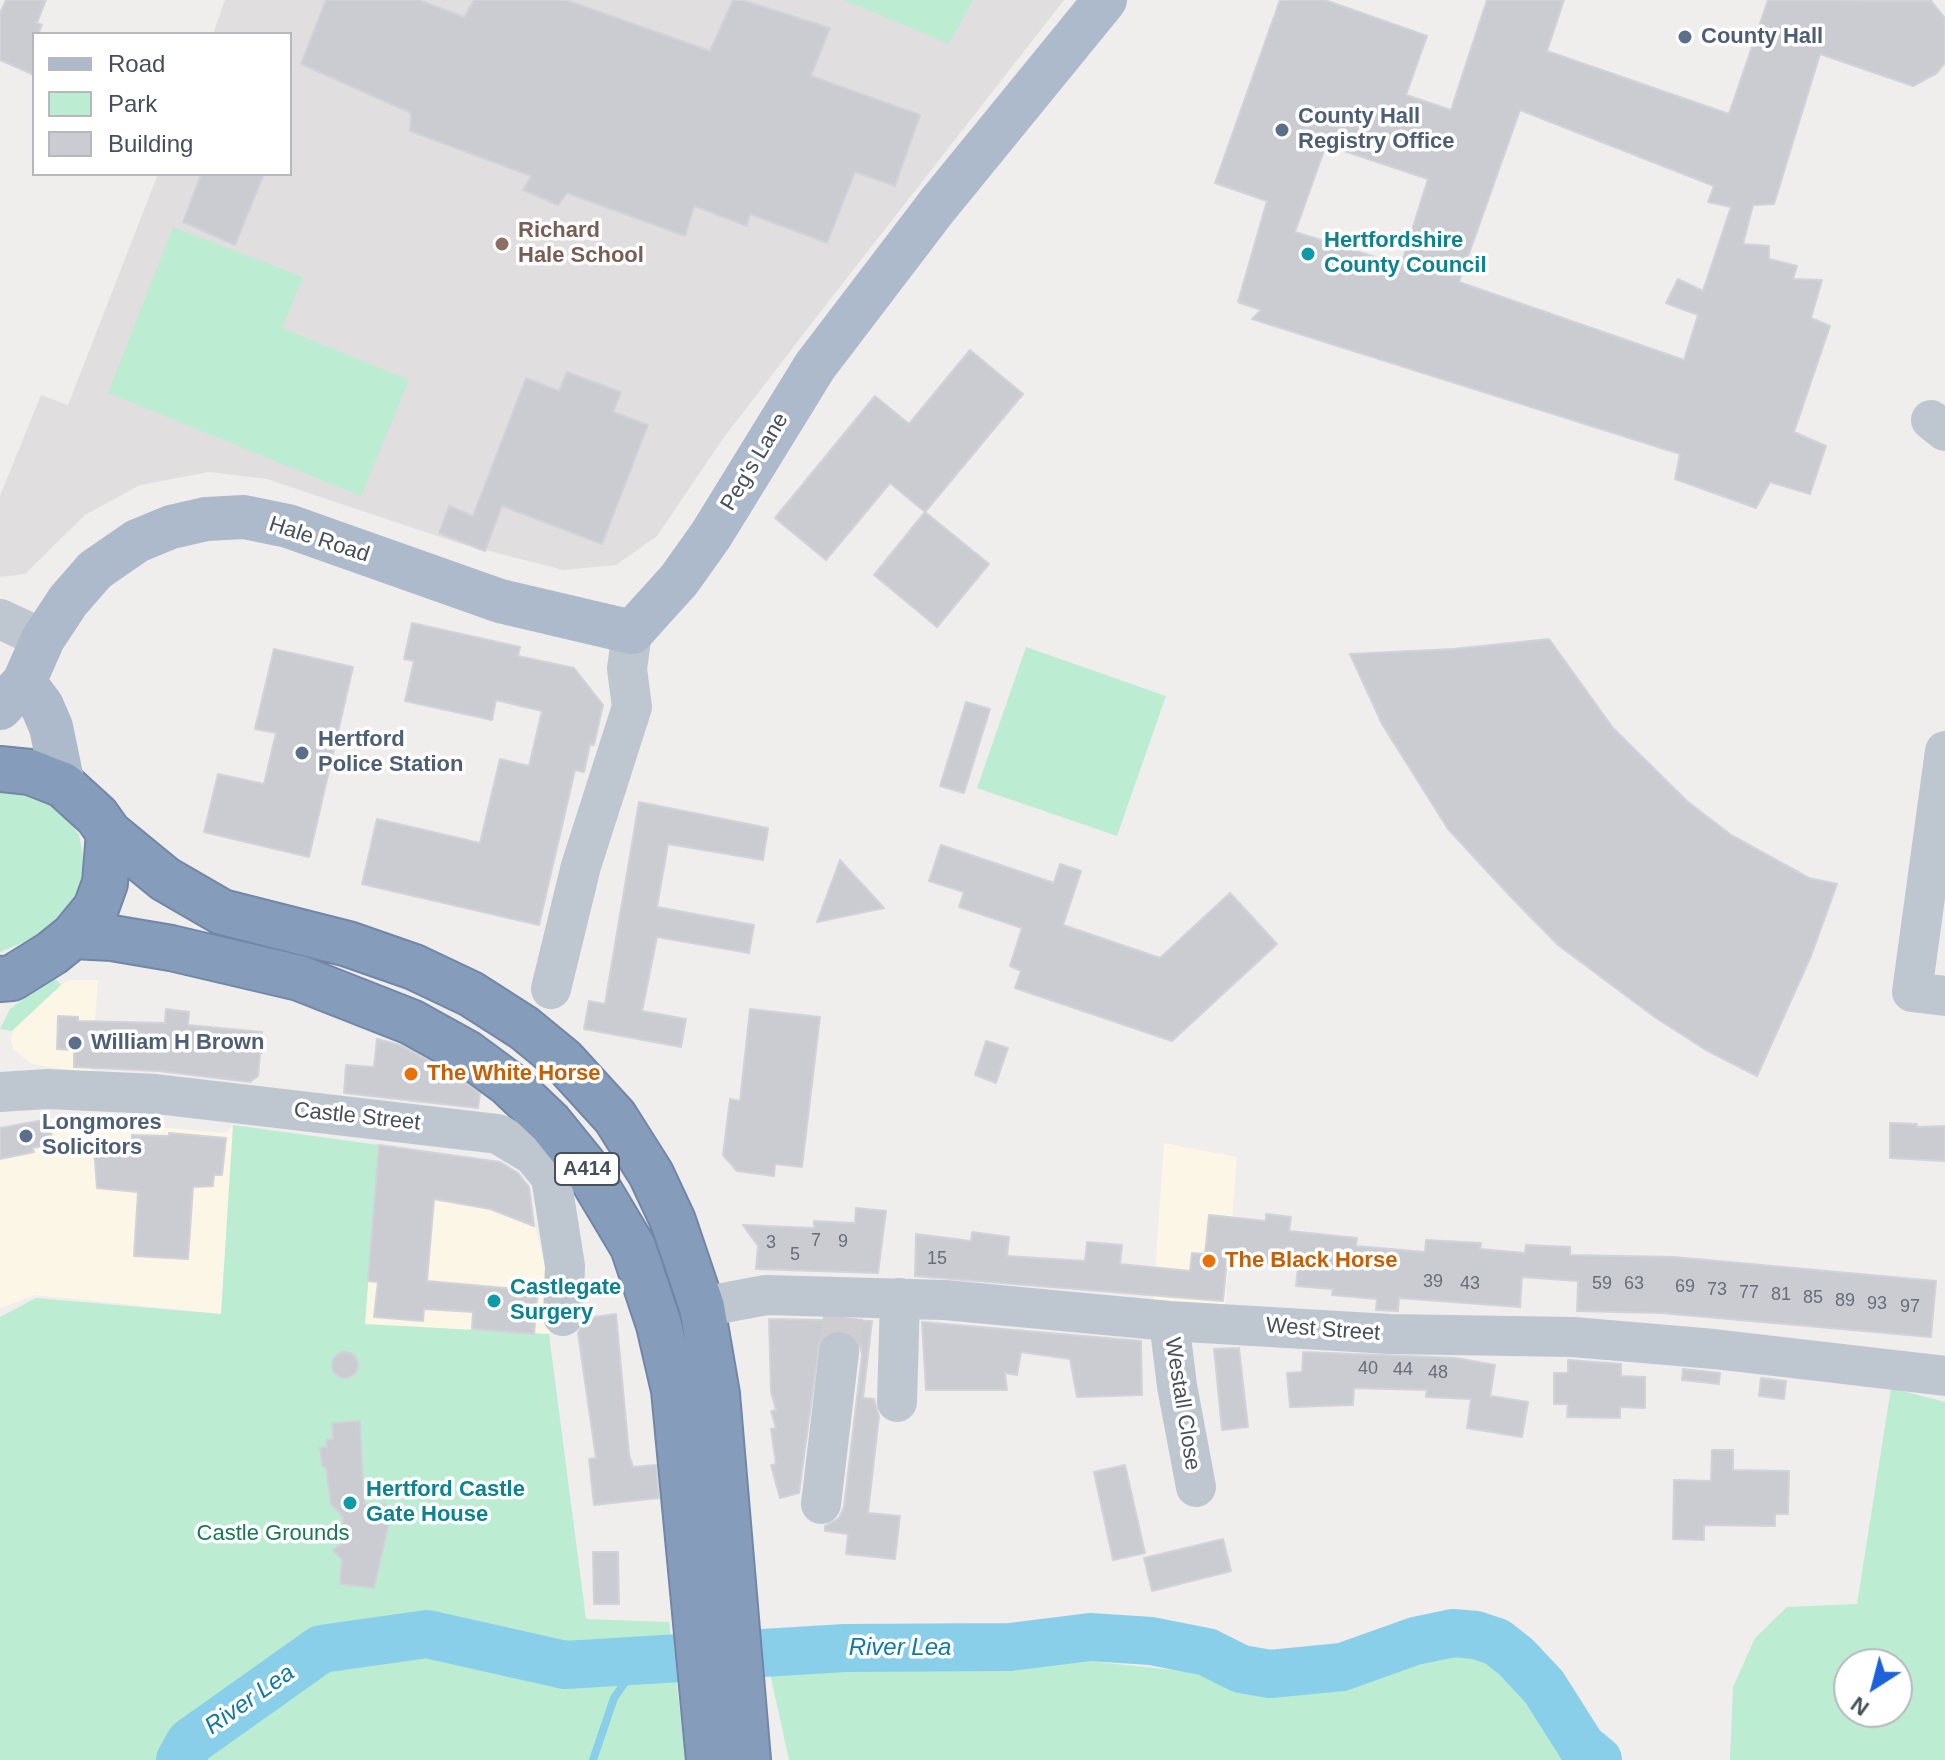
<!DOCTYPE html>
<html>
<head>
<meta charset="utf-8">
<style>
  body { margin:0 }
  #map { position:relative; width:1945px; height:1760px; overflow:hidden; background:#f0eded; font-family:Arial,sans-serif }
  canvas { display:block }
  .legend { position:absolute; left:32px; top:32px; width:260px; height:144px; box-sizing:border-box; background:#fff; border:2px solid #b5b9bd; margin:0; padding:10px 14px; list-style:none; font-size:24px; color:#464f5a }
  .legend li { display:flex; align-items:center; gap:16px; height:40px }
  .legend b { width:40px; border:2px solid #b5b9bd }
  .north { position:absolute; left:1833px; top:1648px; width:80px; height:80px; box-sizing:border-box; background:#fff; border:2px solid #b5b9bd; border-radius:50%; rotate:216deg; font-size:22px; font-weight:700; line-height:32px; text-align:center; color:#464f5a }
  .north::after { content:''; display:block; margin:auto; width:28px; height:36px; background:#1d62da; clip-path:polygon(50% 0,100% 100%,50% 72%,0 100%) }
</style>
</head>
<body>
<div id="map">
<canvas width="1945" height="1760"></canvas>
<ul class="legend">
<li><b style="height:10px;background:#adbacc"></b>Road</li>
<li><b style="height:22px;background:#bcedd3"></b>Park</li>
<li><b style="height:22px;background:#caccd2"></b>Building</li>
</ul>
<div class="north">N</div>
</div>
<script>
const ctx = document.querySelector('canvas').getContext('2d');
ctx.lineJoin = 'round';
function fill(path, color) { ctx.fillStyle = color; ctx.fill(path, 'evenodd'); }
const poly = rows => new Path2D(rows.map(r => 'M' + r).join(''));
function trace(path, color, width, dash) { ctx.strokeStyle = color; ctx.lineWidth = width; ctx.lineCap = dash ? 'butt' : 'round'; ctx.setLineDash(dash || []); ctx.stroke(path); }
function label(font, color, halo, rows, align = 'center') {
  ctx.font = font + ' Arial,sans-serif'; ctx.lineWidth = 7; ctx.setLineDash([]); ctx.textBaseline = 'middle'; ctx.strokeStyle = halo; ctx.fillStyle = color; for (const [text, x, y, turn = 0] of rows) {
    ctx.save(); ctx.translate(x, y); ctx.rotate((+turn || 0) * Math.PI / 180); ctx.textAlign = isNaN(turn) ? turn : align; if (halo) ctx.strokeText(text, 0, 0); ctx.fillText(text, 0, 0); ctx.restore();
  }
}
const commercial = poly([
  [67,980,98,980,91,1074,32,1064,14,1050,11,1041,13,1028],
  [51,1118,226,1133,233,1125,221,1314,35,1295,0,1308,0,1128],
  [1164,1143,1237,1157,1225,1307,1153,1302],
  [379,1145,452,1154,526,1191,549,1281,549,1334,364,1325]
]);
const education = poly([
  [225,0,1064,0,818,315,722,440,657,536,616,565,563,570,458,543,267,479,209,472,140,485,85,515,25,574,0,577,0,496,41,395,68,405,158,174,290,174,290,34,213,34]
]);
const green = poly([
  [844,0,973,0,949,44],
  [173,227,303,277,282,328,409,380,361,496,108,393],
  [1026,647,1166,696,1117,836,977,788],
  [0,787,28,789,61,809,79,835,84,860,81,890,74,904,38,936,0,952],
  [53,976,61,985,12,1031,0,1029,10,1009],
  [233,1125,379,1145,365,1324,549,1334,586,1619,669,1622,686,1760,0,1760,0,1317,36,1298,221,1314],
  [1891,1388,1945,1402,1945,1760,1730,1760,1733,1687,1755,1638,1787,1607,1857,1604],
  [1849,1664,1897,1664,1897,1712,1849,1712],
  [1471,1652,1518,1681,1542,1712,1570,1760,789,1760,769,1669,857,1665,1013,1670,1078,1660,1193,1672,1242,1689,1275,1694,1373,1679,1417,1660,1444,1653]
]);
const stream = poly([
  [593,1760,614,1698,638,1663]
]);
const river = poly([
  [180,1760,190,1742,321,1649,427,1634,565,1665,845,1648,1010,1647,1090,1637,1151,1641,1207,1652,1241,1669,1270,1674,1342,1667,1415,1641,1453,1633,1476,1635,1497,1642,1516,1657,1544,1687,1582,1747,1598,1760]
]);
const building = poly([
  [6,0,46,0,37,23,42,25,38,34,34,34,34,75,0,60,0,13,6,0],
  [326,0,419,0,464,17,474,0,566,0,710,51,733,0,742,0,830,28,811,76,920,115,895,186,855,172,827,243,750,214,747,226,694,206,685,236,567,193,558,205,523,190,531,176,410,131,411,113,301,64,326,0],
  [1280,0,1325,0,1427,36,1406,95,1451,110,1487,0,1564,0,1547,51,1729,114,1768,0,1931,1,1945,18,1945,63,1937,73,1913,86,1820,54,1774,204,1753,205,1743,244,1769,246,1769,259,1797,266,1793,279,1822,280,1811,318,1830,326,1794,432,1826,446,1810,494,1770,482,1756,508,1675,479,1680,454,1252,319,1261,310,1238,302,1267,201,1215,183,1280,0],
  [1520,110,1714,186,1708,202,1731,207,1703,291,1678,279,1666,303,1698,315,1684,360,1459,282,1520,110],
  [1326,145,1428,179,1401,265,1295,232,1326,145],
  [201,174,264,174,235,245,183,222,201,174],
  [970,350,1023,394,925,512,890,483,826,560,775,518,875,396,909,424,970,350],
  [567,372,621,392,613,412,648,425,602,544,502,506,485,551,439,533,449,506,473,516,526,378,559,391,567,372],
  [925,512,989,564,937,627,874,575,925,512],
  [412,623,520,647,518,656,574,668,603,705,594,745,590,744,584,772,575,770,539,925,362,884,377,819,480,843,500,759,529,766,542,711,496,700,492,720,405,701,414,661,404,659,412,623],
  [1549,639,1613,728,1687,801,1731,835,1809,878,1837,884,1811,956,1757,1076,1706,1050,1656,1018,1558,945,1510,896,1448,829,1382,724,1350,654,1453,649,1549,639],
  [274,649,353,667,309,857,204,832,218,774,264,784,276,733,255,729,274,649],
  [966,702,990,709,964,793,940,786,966,702],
  [639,802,768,828,763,860,668,844,657,907,754,925,749,953,657,937,642,1011,686,1019,681,1047,584,1029,589,1001,605,1004,639,802],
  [941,845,1054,883,1060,864,1081,871,1063,925,1160,958,1230,893,1277,944,1172,1041,1015,988,1021,971,1010,966,1022,928,959,907,964,892,929,881,941,845],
  [840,860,884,908,817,922,840,860],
  [166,1009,189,1012,188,1025,262,1032,261,1044,266,1049,260,1054,258,1076,250,1082,159,1071,74,1067,74,1050,57,1049,58,1016,78,1017,78,1021,165,1023,166,1009],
  [750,1009,820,1017,802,1167,775,1164,774,1176,737,1171,723,1155,730,1099,740,1101,750,1009],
  [377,1039,400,1045,453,1074,480,1093,478,1108,344,1093,346,1065,374,1067,377,1039],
  [986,1041,1008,1048,996,1083,975,1075,986,1041],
  [49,1119,53,1144,32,1148,34,1152,0,1159,0,1128,49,1119],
  [1890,1123,1917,1124,1917,1127,1945,1126,1945,1161,1890,1158,1890,1123],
  [169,1133,226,1138,222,1175,214,1175,213,1186,193,1187,188,1259,134,1256,138,1192,97,1188,94,1148,131,1152,132,1135,169,1136,169,1133],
  [379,1145,500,1162,518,1173,529,1187,534,1226,490,1209,434,1199,427,1281,538,1291,534,1334,472,1329,473,1312,424,1309,423,1321,374,1317,378,1282,368,1281,379,1145],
  [856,1208,886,1211,878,1273,756,1269,758,1246,743,1225,814,1228,814,1221,855,1223,856,1208],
  [1266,1214,1291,1217,1289,1231,1357,1238,1356,1246,1425,1252,1426,1240,1481,1243,1480,1249,1525,1253,1526,1245,1570,1247,1570,1255,1674,1257,1936,1281,1931,1337,1661,1313,1577,1311,1578,1281,1522,1277,1520,1307,1399,1298,1398,1311,1376,1310,1377,1299,1332,1295,1333,1289,1296,1286,1298,1266,1227,1259,1223,1301,915,1276,916,1234,971,1241,972,1232,1009,1237,1007,1256,1085,1261,1087,1242,1122,1245,1120,1264,1190,1271,1192,1253,1205,1254,1209,1215,1266,1221,1266,1214],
  [616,1314,629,1454,633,1467,656,1465,659,1498,594,1505,589,1459,596,1458,578,1333,586,1318,616,1314],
  [769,1319,872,1321,863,1398,874,1399,879,1416,868,1513,900,1516,895,1559,846,1554,848,1534,825,1531,825,1526,839,1518,844,1507,862,1355,860,1342,852,1333,831,1331,820,1339,799,1493,780,1498,771,1465,776,1464,771,1429,776,1428,771,1411,776,1410,771,1392,769,1319],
  [922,1322,1141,1341,1142,1395,1077,1397,1070,1359,1021,1352,1017,1375,1005,1373,1007,1390,926,1390,922,1322],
  [1239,1348,1248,1427,1222,1430,1214,1349,1239,1348],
  [1303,1352,1456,1358,1495,1365,1490,1396,1528,1402,1522,1437,1467,1428,1471,1399,1426,1397,1427,1390,1354,1388,1353,1405,1290,1407,1287,1373,1302,1372,1303,1352],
  '332 1365a13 13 0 1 1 26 0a13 13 0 1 1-26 0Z',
  [1568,1360,1621,1364,1621,1376,1645,1377,1645,1408,1620,1407,1620,1418,1567,1417,1568,1404,1554,1404,1554,1373,1568,1373,1568,1360],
  [1683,1369,1720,1373,1719,1384,1682,1380,1683,1369],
  [1761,1378,1786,1381,1784,1399,1759,1396,1761,1378],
  [360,1421,364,1504,385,1504,388,1527,374,1588,340,1584,342,1560,333,1550,341,1544,343,1517,331,1504,326,1468,322,1466,320,1447,327,1447,326,1440,333,1439,332,1423,360,1421],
  [1712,1450,1733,1450,1733,1470,1789,1471,1788,1514,1775,1514,1775,1526,1704,1525,1704,1540,1673,1539,1674,1480,1711,1481,1712,1450],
  [1125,1465,1145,1553,1113,1560,1094,1472,1125,1465],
  [1223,1539,1231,1571,1152,1591,1144,1558,1223,1539],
  [593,1552,618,1552,619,1604,594,1604,593,1552]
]);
const minorTunnel = poly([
  [839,1352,843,1317]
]);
const minor = poly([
  [1931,420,1945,431],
  [0,619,43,639],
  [1945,751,1912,992,1945,996],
  [551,989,581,866,632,707,627,669,632,632],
  [0,1092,47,1089,156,1094,498,1134,533,1155,551,1177,565,1266,563,1316],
  [702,1307,766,1295,945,1300,1169,1321,1389,1334,1573,1337,1714,1349,1945,1376],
  [1169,1321,1177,1386,1196,1487],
  [897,1402,900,1298],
  [821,1504,839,1352]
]);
const major = poly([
  [24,682,42,706,51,727,63,785],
  [0,708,24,682,43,639,68,601,95,570,137,541,171,527,206,519,244,517,288,526,500,601,632,632,679,580,711,535,815,366,937,206,1105,0]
]);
const highway = poly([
  [0,769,30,772,63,785,97,816,109,833,165,879,222,912,348,944,414,967,471,994,524,1028,563,1060,615,1117,651,1174,673,1221,702,1307,717,1394,748,1760],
  [73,936,112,938,171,948,299,978,411,1022,467,1053,509,1084,550,1123,584,1165,633,1247,659,1325,674,1390,709,1760],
  [0,979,12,978,52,953,73,936,96,908,105,883,109,833]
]);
const markers = [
  [1685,37,8,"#5c6f8a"],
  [1282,130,8,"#5c6f8a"],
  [502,244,8,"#8d6e63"],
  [1308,254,8,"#0f9aa8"],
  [302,753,8,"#5c6f8a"],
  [75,1043,8,"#5c6f8a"],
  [411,1074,8,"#e8710a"],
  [26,1136,8,"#5c6f8a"],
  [1209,1261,8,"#e8710a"],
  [494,1301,8,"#0f9aa8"],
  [350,1503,8,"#0f9aa8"]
];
const numberNames = [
  ["7",816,1241],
  ["9",843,1242],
  ["3",771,1243],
  ["5",795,1255],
  ["15",937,1259],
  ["39",1433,1282],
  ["43",1470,1284],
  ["59",1602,1284],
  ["63",1634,1284],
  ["69",1685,1287],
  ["73",1717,1290],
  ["77",1749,1293],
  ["81",1781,1295],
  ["85",1813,1298],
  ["89",1845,1301],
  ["93",1877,1304],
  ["97",1910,1307],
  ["40",1368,1369],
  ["44",1403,1370],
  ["48",1438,1373]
];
const shields = [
  [587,1169,64]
];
const shieldNames = [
  ["A414",587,1169]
];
const serviceNames = [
  ["County Hall",1701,37],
  ["County Hall",1298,117],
  ["Registry Office",1298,142],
  ["Hertford",318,740],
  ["Police Station",318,765],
  ["William H Brown",91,1043],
  ["Longmores",42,1123],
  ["Solicitors",42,1148]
];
const educationNames = [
  ["Richard",518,231],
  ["Hale School",518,256]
];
const cultureNames = [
  ["Hertfordshire",1324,241],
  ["County Council",1324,266],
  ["Castlegate",510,1288],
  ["Surgery",510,1313],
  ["Hertford Castle",366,1490],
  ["Gate House",366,1515]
];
const streetNames = [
  ["Peg's Lane",755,462,-59],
  ["Hale Road",319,540,18],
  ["Castle Street",357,1117,6],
  ["West Street",1323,1330,4],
  ["Westall Close",1182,1404,81]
];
const foodNames = [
  ["The White Horse",427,1074],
  ["The Black Horse",1225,1261]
];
const parkNames = [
  ["Castle Grounds",273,1534]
];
const waterNames = [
  ["River Lea",900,1648],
  ["River Lea",250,1700,-35]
];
fill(commercial, '#fbf6e6');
fill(education, '#e1dedf');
fill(green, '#bcedd3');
trace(stream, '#8acfe9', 8);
trace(river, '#8acfe9', 48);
fill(building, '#caccd2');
trace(building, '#d1d3d9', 2);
trace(minorTunnel, '#cecdd0', 40, [40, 20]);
trace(highway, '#7187a7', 48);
trace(minor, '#bec7cf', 40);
trace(major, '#adbacc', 44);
trace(highway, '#869cbb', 44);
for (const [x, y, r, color] of markers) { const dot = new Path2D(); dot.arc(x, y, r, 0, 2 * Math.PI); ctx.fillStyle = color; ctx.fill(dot); trace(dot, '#fff', 3); }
label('18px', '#676e78', null, numberNames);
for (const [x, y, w] of shields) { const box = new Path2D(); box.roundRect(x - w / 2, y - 16, w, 32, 6); ctx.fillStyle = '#fff'; ctx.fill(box); trace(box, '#464f5a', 2); }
label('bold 20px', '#464f5a', null, shieldNames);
label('bold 22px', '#4e5e75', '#fff', serviceNames, 'left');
label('bold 22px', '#785e54', '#fff', educationNames, 'left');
label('bold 22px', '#0d838f', '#fff', cultureNames, 'left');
label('22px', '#464f5a', '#fff', streetNames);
label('bold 22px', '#c56008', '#fff', foodNames, 'left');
label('22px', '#197950', '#fff', parkNames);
label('italic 24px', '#0f7aa4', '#fff', waterNames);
</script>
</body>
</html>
